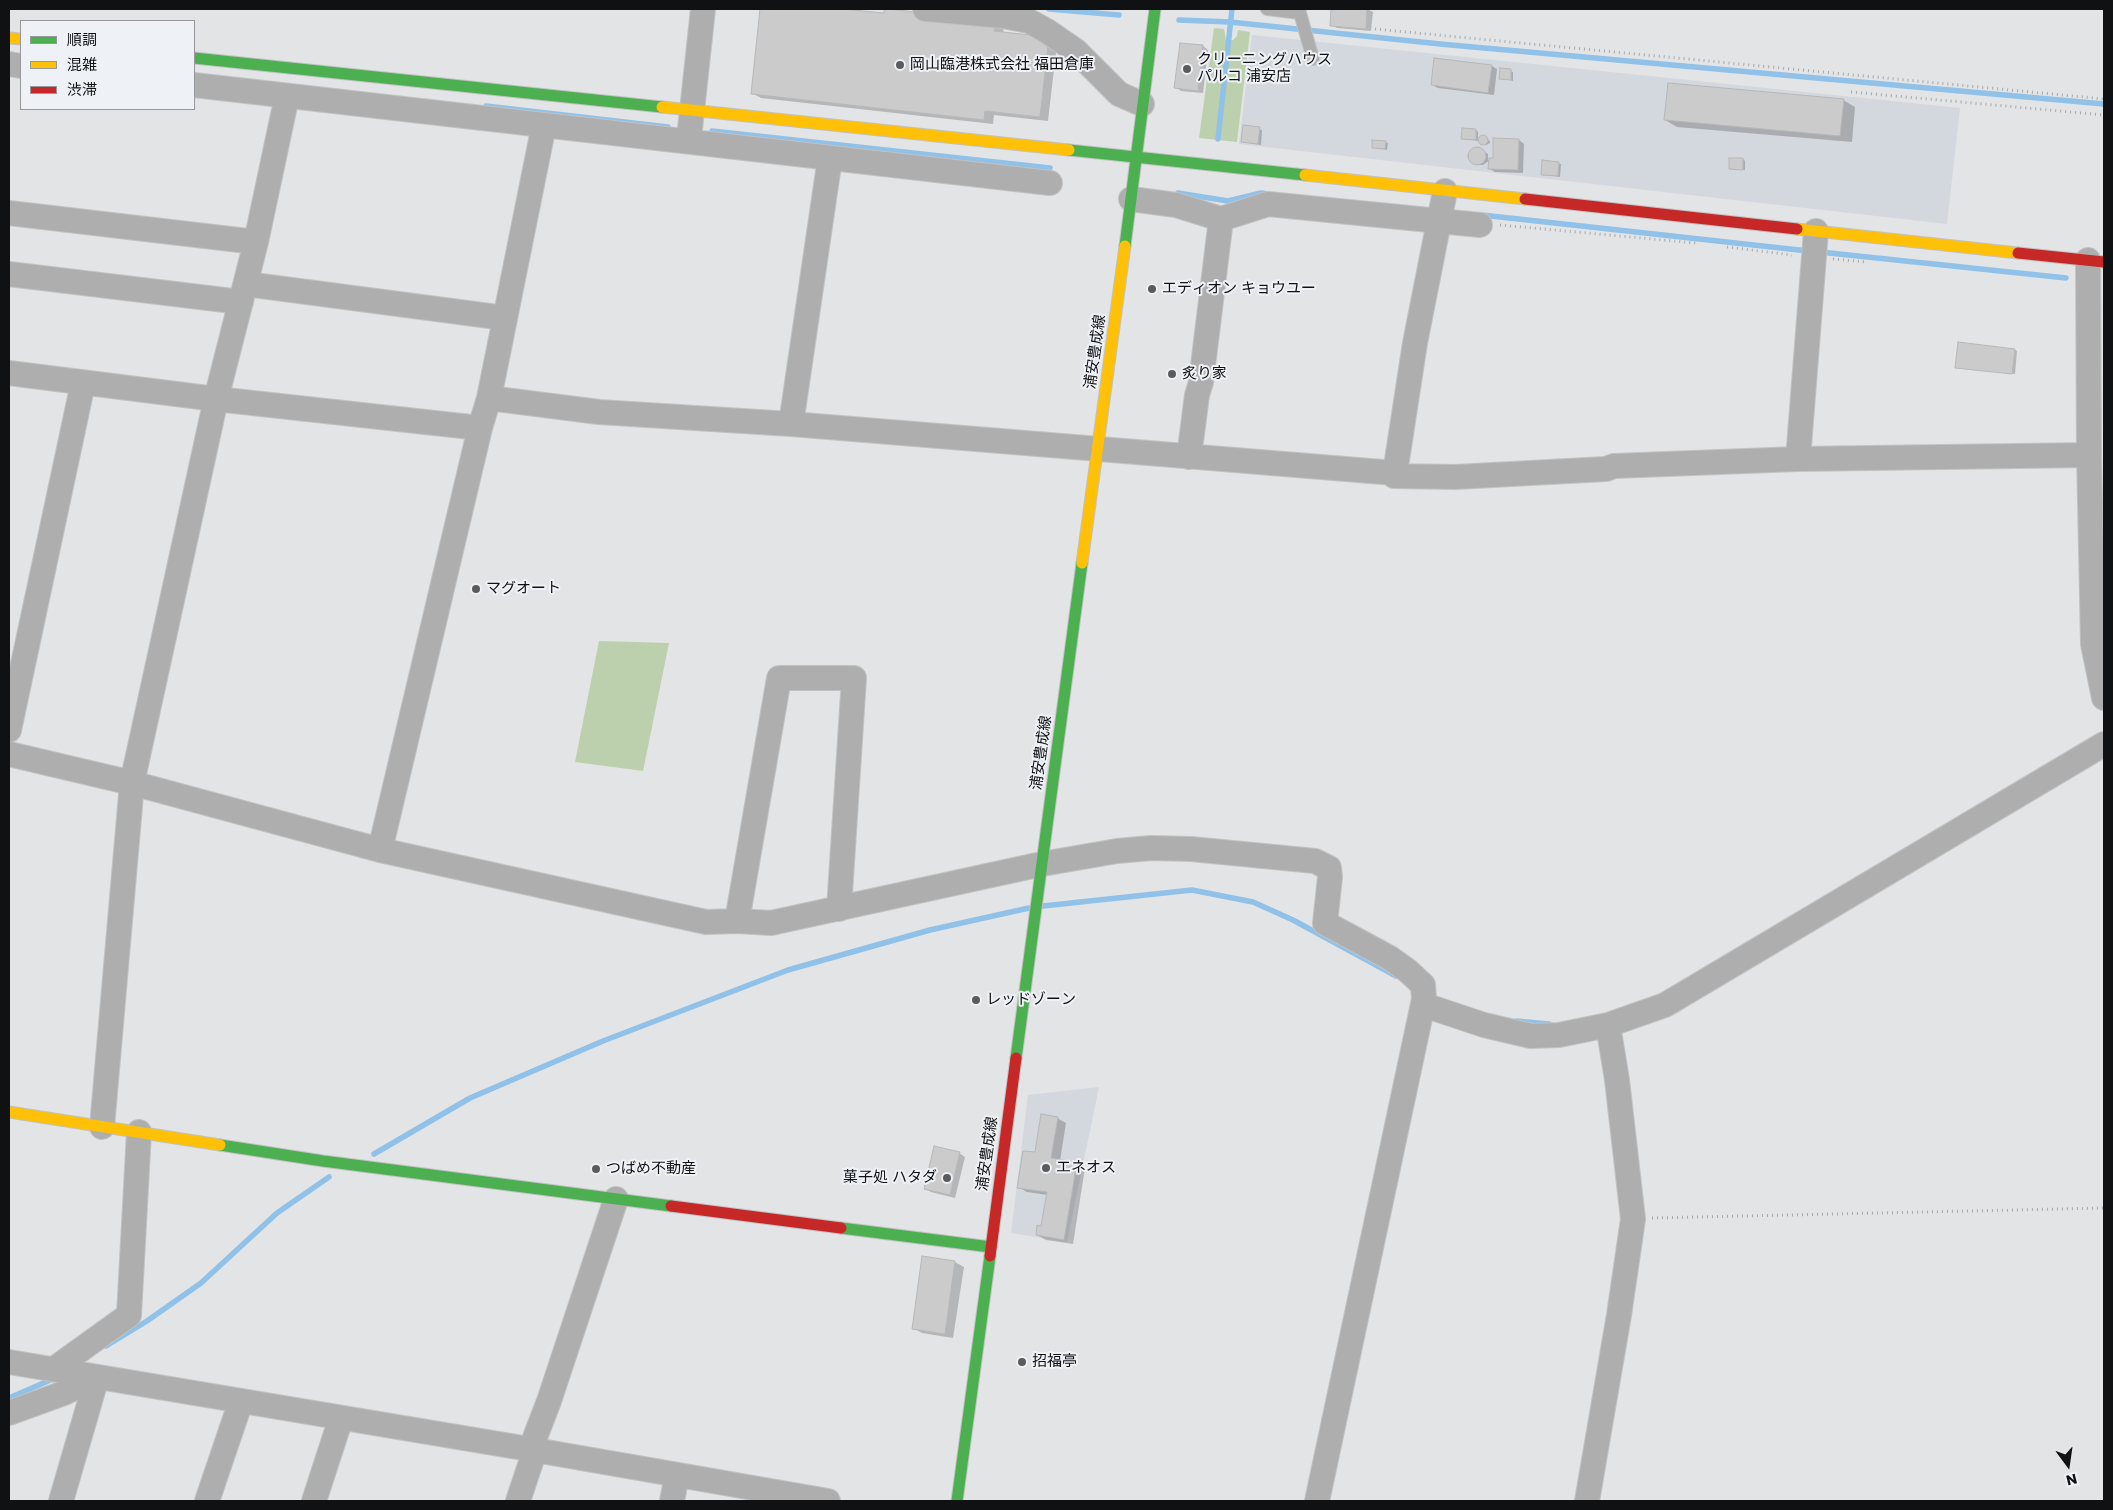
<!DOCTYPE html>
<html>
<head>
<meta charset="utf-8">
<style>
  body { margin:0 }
  #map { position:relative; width:2113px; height:1510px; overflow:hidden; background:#e2e4e6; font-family:Poppins,"Noto Sans JP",sans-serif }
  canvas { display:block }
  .frame { position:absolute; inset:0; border:10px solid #101112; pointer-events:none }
  .legend { position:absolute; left:20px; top:20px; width:175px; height:90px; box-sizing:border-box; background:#eef1f6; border:1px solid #95979b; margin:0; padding:6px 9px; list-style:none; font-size:15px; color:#101112 }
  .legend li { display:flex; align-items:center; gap:10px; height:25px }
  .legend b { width:25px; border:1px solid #95979b }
  .north { position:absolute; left:2043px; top:1440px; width:50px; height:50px; -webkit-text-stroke:4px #eef1f6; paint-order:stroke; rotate:166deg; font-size:14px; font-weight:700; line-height:20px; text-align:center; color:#101112 }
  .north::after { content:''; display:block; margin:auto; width:18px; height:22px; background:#101112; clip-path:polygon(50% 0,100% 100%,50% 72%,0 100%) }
</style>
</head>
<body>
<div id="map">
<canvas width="2113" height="1510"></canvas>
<div class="frame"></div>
<ul class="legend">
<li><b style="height:6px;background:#4caf50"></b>順調</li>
<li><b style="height:6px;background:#ffc107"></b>混雑</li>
<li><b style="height:6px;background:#c62828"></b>渋滞</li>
</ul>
<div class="north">N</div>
</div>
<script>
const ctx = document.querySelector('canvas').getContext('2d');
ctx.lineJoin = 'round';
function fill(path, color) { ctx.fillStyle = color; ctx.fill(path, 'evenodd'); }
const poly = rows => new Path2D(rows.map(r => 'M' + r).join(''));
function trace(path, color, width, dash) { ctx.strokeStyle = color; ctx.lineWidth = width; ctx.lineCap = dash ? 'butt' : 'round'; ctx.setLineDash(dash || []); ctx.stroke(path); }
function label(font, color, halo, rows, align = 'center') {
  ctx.font = font + ' Poppins,"Noto Sans JP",sans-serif'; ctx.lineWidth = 4; ctx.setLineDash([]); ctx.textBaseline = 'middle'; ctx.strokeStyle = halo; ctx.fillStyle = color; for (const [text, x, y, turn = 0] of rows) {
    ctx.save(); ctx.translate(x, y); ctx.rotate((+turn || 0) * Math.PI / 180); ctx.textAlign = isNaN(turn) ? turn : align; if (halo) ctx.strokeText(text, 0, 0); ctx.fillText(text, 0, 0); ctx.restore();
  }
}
const built = poly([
  [1252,35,1960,108,1947,224,1239,144],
  [1099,1087,1067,1242,1011,1233,1028,1095]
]);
const green = poly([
  [1214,28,1224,29,1226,40,1233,40,1237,36,1238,30,1250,32,1237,142,1199,138],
  [599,641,669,643,643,771,575,762]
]);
const shadow = poly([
  [762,9,831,9,1004,27,1003,33,1057,44,1048,121,994,115,993,124,761,98,752,93],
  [1332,9,1367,9,1373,12,1371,31,1337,28,1331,25],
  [1203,46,1208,50,1203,93,1181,91,1176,87],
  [1492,66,1497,69,1494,95,1438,88,1432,85],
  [1501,69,1513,72,1513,81,1501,78],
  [1843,100,1855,107,1852,142,1677,127,1665,120],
  [1244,127,1262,130,1261,145,1242,142],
  [1476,130,1478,132,1478,141,1462,138],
  [1483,136,1490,141,1490,143,1486,145,1480,139],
  [1519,140,1524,144,1523,173,1495,172,1490,169,1490,160,1483,165,1478,165,1470,160,1470,152,1473,149,1478,147,1488,154,1488,160,1494,160],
  [1385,142,1388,143,1387,150,1373,147],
  [1743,159,1745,161,1745,170,1730,168],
  [1543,162,1561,164,1560,177,1542,174],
  [1959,343,2015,350,2017,351,2015,374,1957,367],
  [1057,1118,1066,1123,1060,1161,1076,1163,1085,1168,1073,1244,1046,1240,1037,1235,1042,1227,1048,1195,1027,1192,1018,1187],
  [959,1153,965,1157,955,1198,931,1192,926,1189],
  [955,1262,964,1267,953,1338,922,1333,913,1328]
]);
const stream = poly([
  [1049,9,1119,15],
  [1179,20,1230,22,1440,44,2104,104],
  [486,106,668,127],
  [712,131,1050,168],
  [1218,139,1232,9],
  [1178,193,1228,201,1261,193,1269,194],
  [1482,215,1808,251],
  [1820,252,2066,278],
  [1043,906,1192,890,1253,902,1293,920,1396,976],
  [1516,1021,1549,1024],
  [374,1154,470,1098,603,1041,788,970,930,930,1029,908],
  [106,1346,147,1321,201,1283,277,1213,329,1177],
  [9,1398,55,1378]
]);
const building = poly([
  [760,9,843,9,884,13,884,9,888,9,996,21,994,31,1049,37,1040,117,985,111,984,120,751,94,760,9],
  [1331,9,1367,9,1366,29,1330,26,1331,9],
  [1180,43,1203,45,1198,91,1174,88,1180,43],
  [1434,58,1492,65,1488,93,1431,85,1434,58],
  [1500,68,1511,69,1511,80,1499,79,1500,68],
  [1668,83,1844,99,1840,136,1664,120,1668,83],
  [1243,125,1260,127,1258,144,1241,142,1243,125],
  [1462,128,1476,129,1476,140,1461,139,1462,128],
  '1478 140a5 5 0 1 1 10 0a5 5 0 1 1-10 0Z',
  [1493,138,1519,139,1518,170,1488,169,1489,158,1493,158,1493,138],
  [1372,140,1386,141,1385,149,1372,148,1372,140],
  '1468 156a9 9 0 1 1 18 0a9 9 0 1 1-18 0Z',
  [1729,158,1743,158,1743,170,1729,169,1729,158],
  [1542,160,1559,162,1558,176,1541,175,1542,160],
  [1958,342,2015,349,2012,374,1955,368,1958,342],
  [1041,1114,1058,1117,1051,1158,1077,1162,1064,1240,1036,1235,1037,1225,1041,1226,1047,1192,1017,1188,1023,1151,1035,1152,1041,1114],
  [934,1146,960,1152,950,1195,924,1189,934,1146],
  [922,1256,955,1261,945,1334,912,1329,922,1256]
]);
const path = poly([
  [1375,29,2104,99],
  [1851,92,2104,115],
  [1500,225,1696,243],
  [1727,247,1792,255],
  [1833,259,1867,262],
  [1652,1218,2104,1208]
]);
const lane = poly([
  [1267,9,1300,13,1313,59]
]);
const street = poly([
  [925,9,1003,16,1029,21,1047,31,1076,51,1119,94,1142,104],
  [9,64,21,66],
  [194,85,1050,183],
  [690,129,703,9],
  [1131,199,1176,205,1221,219,1268,204,1480,225],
  [9,213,256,242],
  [2088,260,2089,455,2093,644,2104,698],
  [9,274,241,302],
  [246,284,505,318],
  [9,373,216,399,480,428],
  [489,398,599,412,791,424,1395,473,1394,476,1455,477,1606,469,1614,466,1798,459,2089,455],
  [791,424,830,158],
  [1189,457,1197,395,1201,382,1221,219],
  [1798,459,1816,231],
  [1395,473,1415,343,1445,191],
  [9,730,83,383],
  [9,754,132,783,380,850,706,922,737,921,771,923,1042,864,1117,851,1151,848,1191,849,1315,861,1329,868,1330,877,1325,923,1390,958,1408,971,1423,985,1424,999,1317,1501],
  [380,850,480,428,489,398,544,125],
  [737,921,779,678,854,678,839,909],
  [1424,1005,1484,1025,1531,1036,1559,1035,1608,1025,1665,1005,2104,744],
  [102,1127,132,783,216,399,256,242,287,96],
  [9,1362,535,1450,828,1501],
  [54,1369,129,1315,139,1132],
  [9,1413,64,1393,97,1377],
  [61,1501,97,1377],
  [207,1501,241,1401],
  [314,1501,341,1418],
  [518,1501,535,1450,534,1440,549,1401,616,1199],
  [672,1501,677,1475],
  [1587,1501,1619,1315,1633,1219,1617,1080,1608,1025]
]);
const fast = poly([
  [194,58,662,107],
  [1069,150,1305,175],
  [1125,246,1155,9],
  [1016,1058,1082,563],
  [220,1145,323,1161,671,1206],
  [841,1228,991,1247],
  [957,1501,990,1256]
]);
const slow = poly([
  [9,38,21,39],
  [662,107,1069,150],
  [1305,175,1525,199],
  [1797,229,2018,253],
  [1082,563,1125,246],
  [9,1112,220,1145]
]);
const jam = poly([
  [1525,199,1797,229],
  [2018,253,2104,262],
  [671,1206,841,1228],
  [990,1256,1016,1058]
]);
const markers = [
  [900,65,5,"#5a5b5c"],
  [1187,69,5,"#5a5b5c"],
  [1152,289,5,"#5a5b5c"],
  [1172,374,5,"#5a5b5c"],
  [476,589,5,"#5a5b5c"],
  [976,1000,5,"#5a5b5c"],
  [1046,1168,5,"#5a5b5c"],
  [596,1169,5,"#5a5b5c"],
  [947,1178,5,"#5a5b5c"],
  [1022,1362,5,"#5a5b5c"]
];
const poiNames = [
  ["クリーニングハウス",1197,60],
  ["パルコ 浦安店",1197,77],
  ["岡山臨港株式会社 福田倉庫",910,65],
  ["エディオン キョウユー",1162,289],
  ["炙り家",1182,374],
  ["マグオート",486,589],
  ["レッドゾーン",986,1000],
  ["エネオス",1056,1168],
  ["つばめ不動産",606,1169],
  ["菓子処 ハタダ",937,1178,"right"],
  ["招福亭",1032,1362]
];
const streetNames = [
  ["浦安豊成線",1096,352,-82],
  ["浦安豊成線",1042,753,-82],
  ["浦安豊成線",988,1154,-82]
];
fill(built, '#d2d8de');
fill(green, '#bcd0ad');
fill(shadow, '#0003');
trace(stream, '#90c1e8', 5.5);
fill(building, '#cbcbcc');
trace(building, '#b8b7b8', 1);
trace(lane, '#c1c2c3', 14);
trace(street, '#c1c2c3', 26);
trace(fast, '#c1c2c3', 13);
trace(slow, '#c1c2c3', 13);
trace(jam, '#c1c2c3', 13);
trace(path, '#a8a8aa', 3, [1, 4]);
trace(lane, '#aeaeae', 12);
trace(street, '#aeaeae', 24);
trace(fast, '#4caf50', 11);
trace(slow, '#ffc107', 11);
trace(jam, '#c62828', 11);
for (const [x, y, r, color] of markers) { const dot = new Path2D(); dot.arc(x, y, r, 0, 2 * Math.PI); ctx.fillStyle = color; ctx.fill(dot); trace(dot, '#eef1f6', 2); }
label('15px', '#101112', '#eef1f6', poiNames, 'left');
label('15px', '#101112', '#eef1f6', streetNames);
</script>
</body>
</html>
